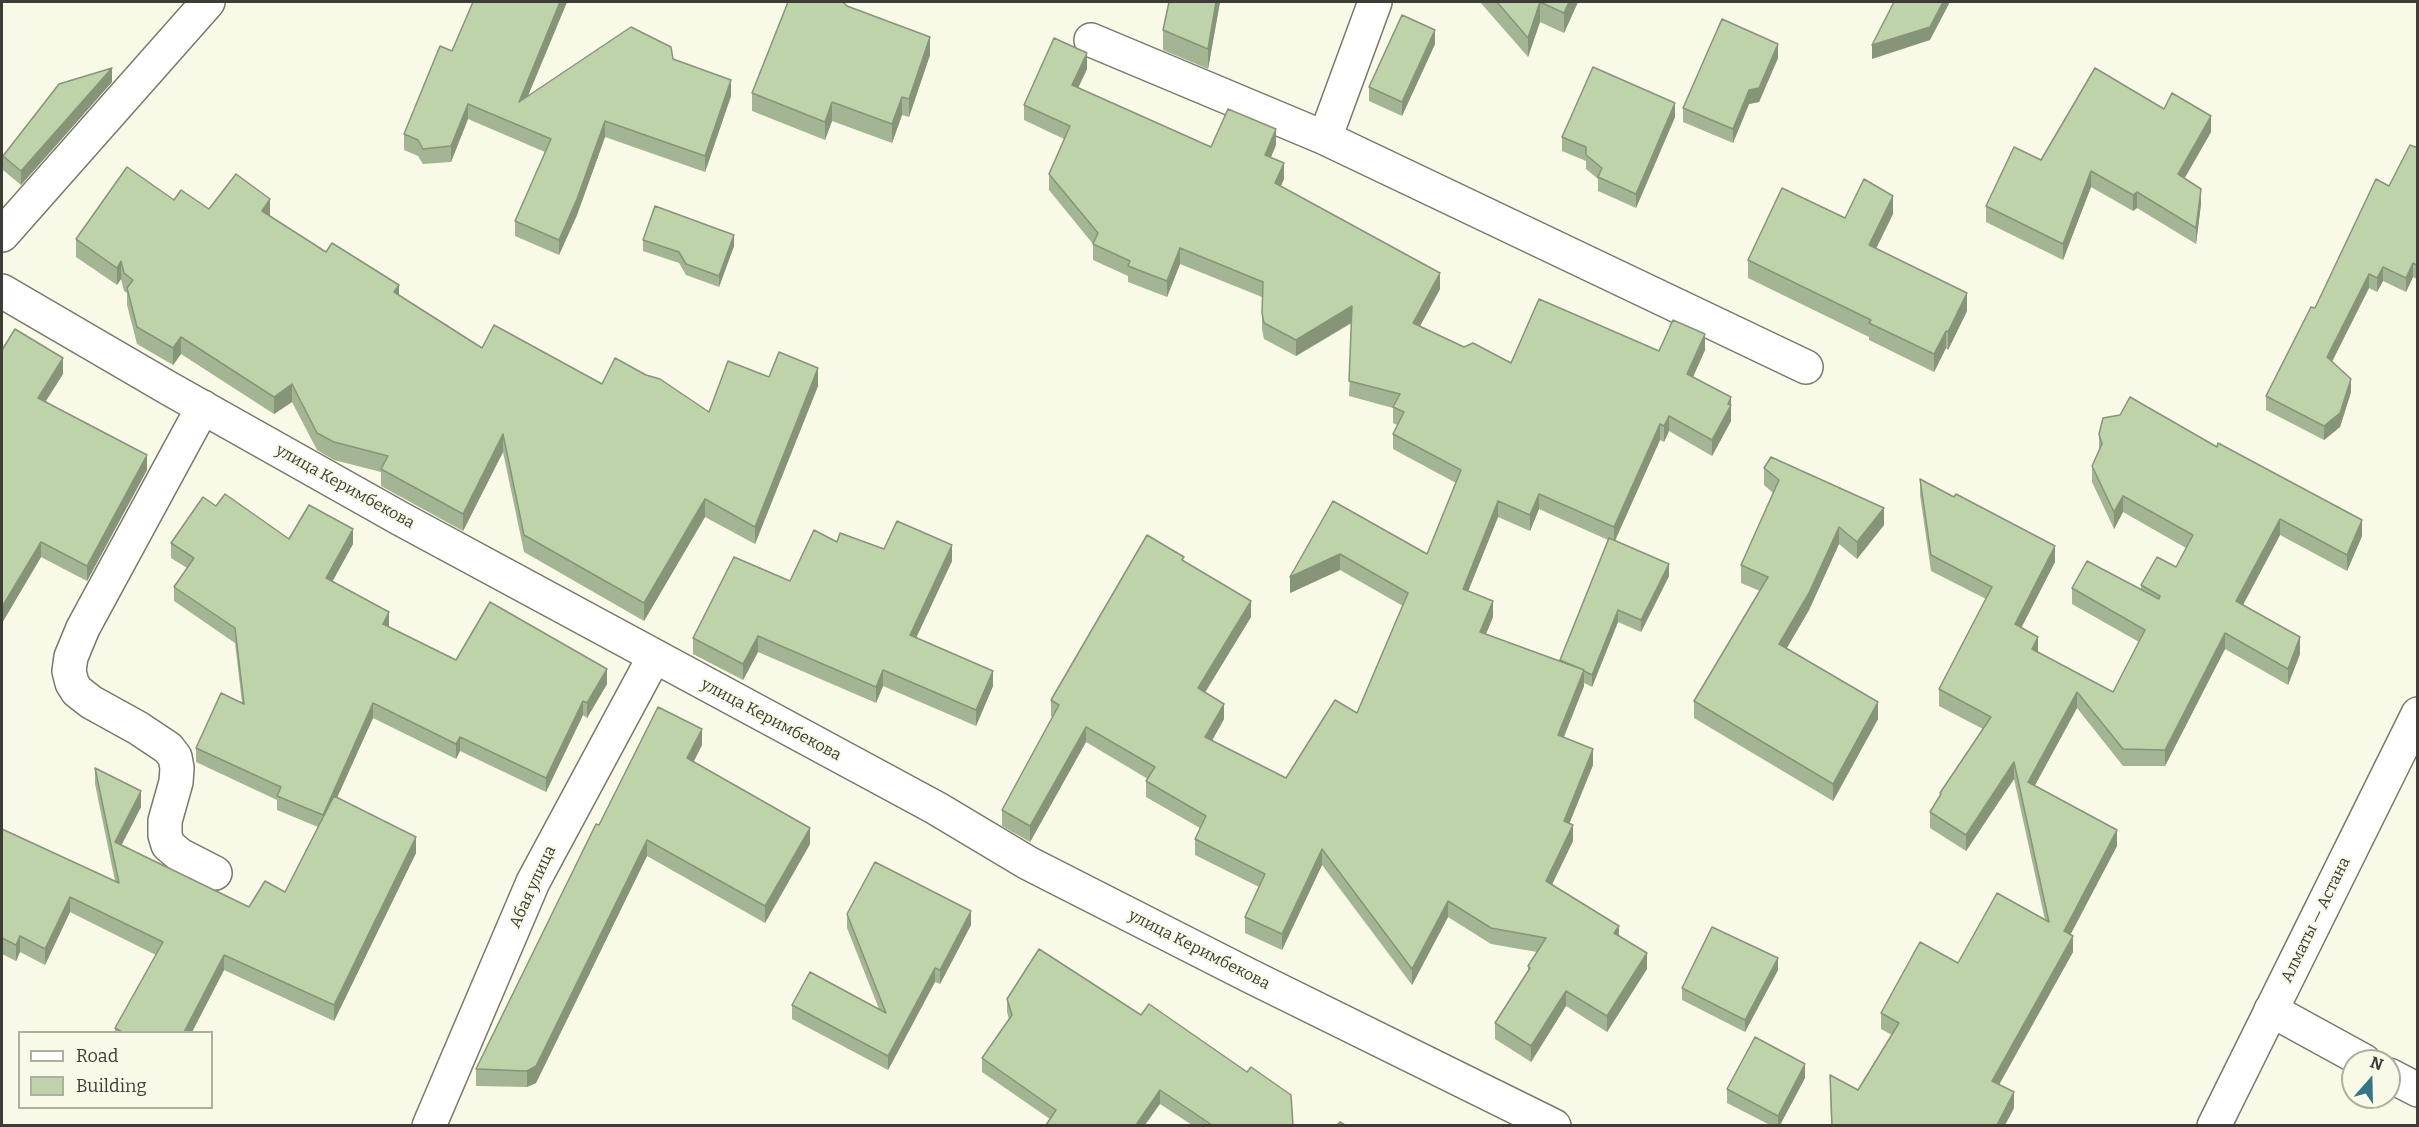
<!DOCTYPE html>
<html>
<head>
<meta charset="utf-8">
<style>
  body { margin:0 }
  #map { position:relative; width:2419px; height:1127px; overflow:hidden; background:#f9f9e8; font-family:Bitter,serif }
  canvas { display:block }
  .frame { position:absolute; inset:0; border:3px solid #3d3d37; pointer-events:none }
  .legend { position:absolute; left:18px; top:1031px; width:195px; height:78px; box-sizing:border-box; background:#f9f9e8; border:2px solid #aeaea1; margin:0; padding:8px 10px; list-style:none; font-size:18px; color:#3d3d37 }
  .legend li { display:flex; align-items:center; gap:12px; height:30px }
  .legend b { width:30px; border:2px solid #aeaea1 }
  .north { position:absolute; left:2341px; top:1049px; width:60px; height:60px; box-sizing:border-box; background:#f9f9e8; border:2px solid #aeaea1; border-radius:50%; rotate:20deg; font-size:16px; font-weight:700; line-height:24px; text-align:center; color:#3d3d37 }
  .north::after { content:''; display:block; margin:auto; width:21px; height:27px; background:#36748a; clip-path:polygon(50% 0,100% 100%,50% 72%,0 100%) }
</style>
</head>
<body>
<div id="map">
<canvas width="2419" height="1127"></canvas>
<div class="frame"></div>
<ul class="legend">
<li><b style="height:8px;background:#fff"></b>Road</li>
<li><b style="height:16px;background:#bfd3ab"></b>Building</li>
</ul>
<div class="north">N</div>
</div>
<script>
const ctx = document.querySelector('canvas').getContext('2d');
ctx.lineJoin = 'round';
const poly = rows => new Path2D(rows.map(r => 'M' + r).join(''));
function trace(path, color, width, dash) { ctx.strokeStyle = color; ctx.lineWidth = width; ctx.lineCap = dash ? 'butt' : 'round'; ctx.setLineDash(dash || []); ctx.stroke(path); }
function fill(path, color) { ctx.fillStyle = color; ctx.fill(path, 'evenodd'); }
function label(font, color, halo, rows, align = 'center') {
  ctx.font = font + ' Bitter,serif'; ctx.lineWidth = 4.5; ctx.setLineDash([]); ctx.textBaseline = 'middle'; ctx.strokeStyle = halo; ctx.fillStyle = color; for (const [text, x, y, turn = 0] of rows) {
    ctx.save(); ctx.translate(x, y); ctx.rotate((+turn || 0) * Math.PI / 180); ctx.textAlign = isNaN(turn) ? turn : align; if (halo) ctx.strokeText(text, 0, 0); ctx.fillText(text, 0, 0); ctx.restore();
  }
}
const minor = poly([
  [1091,40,1325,138,1806,367],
  [1325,138,1375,2],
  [2,235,208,2],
  [2,291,170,389,401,519,936,808,1028,863,1250,976,1554,1126],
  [203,407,83,628,71,657,69,671,72,683,77,691,91,702,138,728,168,748,175,757,177,768,176,782,165,821,165,835,168,845,180,855,215,873],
  [2271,1010,2364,1061],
  [2389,1075,2418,1090],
  [429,1126,533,882,654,657]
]);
const trunk = poly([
  [2214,1126,2418,714]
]);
const wall = poly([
  [473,2,567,2,528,96,673,59,731,96,705,172,605,137,577,215,559,255,515,236,515,221,545,152,468,119,451,162,423,164,418,156,404,150,404,134,452,51],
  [1220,2,1208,69,1163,50,1163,30],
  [1480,2,1578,2,1564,33,1540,22,1528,57],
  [847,6,930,55,909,117,902,115,892,143,832,121,825,140,752,111,752,93],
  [1435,44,1402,116,1369,101,1369,87],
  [1778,58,1759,102,1749,104,1733,143,1683,122,1683,108],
  [1087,69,1078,88,1211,147,1276,145,1271,157,1284,179,1281,186,1440,289,1420,326,1464,347,1511,363,1659,351,1705,350,1693,377,1731,413,1731,421,1712,456,1669,431,1664,442,1660,440,1615,540,1669,576,1641,632,1618,622,1592,687,1584,683,1584,686,1564,737,1593,765,1569,823,1573,841,1552,884,1619,935,1647,969,1607,1032,1566,1006,1531,1062,1495,1039,1495,1023,1528,971,1528,966,1537,952,1491,944,1448,917,1412,985,1322,865,1282,950,1245,933,1245,917,1259,887,1195,855,1195,839,1200,828,1146,797,1146,781,1148,779,1086,742,1030,842,1002,826,1002,810,1053,717,1051,716,1051,700,1184,561,1251,617,1205,692,1224,719,1212,741,1286,778,1357,713,1403,606,1340,570,1290,593,1333,501,1427,554,1456,483,1393,449,1393,434,1397,425,1393,423,1393,408,1349,396,1352,323,1296,356,1264,339,1262,329,1262,297,1180,264,1167,297,1128,282,1128,276,1093,260,1093,244,1049,190,1049,174,1064,139,1024,120,1024,105],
  [1539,509,1608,540,1560,661,1486,634,1493,617,1468,591,1498,517,1530,531],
  [112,82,21,185,3,170,3,156],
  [2164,109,2211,132,2184,178,2201,204,2196,244,2137,208,2133,211,2091,187,2063,260,1986,222,1986,206,2041,160],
  [1675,117,1636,208,1598,191,1598,179,1586,169,1586,161,1562,151,1562,137],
  [2418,148,2418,280,2413,277,2406,292,2383,281,2377,292,2369,288,2332,362,2351,392,2340,427,2324,440,2266,410,2266,396,2315,308],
  [174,200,209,209,270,217,326,252,399,296,482,348,602,384,709,412,769,377,818,386,755,544,705,517,644,621,524,552,503,452,463,531,381,486,381,472,334,460,317,450,292,402,274,414,181,354,173,365,137,344,127,305,127,293,124,291,121,279,117,285,76,257,76,239],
  [1893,214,1876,248,1967,311,1948,350,1946,348,1934,372,1869,340,1869,337,1748,278,1748,260,1845,218],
  [643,240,734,246,719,287,686,275,679,263,643,251],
  [2,350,63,374,46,401,147,470,87,581,41,557,2,623],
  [2099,434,2362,536,2347,571,2280,535,2243,605,2300,654,2288,685,2225,649,2165,766,2123,766,2077,708,2035,785,2117,846,2070,934,2073,952,1999,1085,2014,1108,2005,1125,1831,1125,1830,1075,1858,1090,1892,1035,1881,1029,1881,1013,1958,963,2045,920,2014,779,1966,851,1930,828,1930,812,1940,797,1940,793,1983,729,1939,706,1939,689,1986,599,1931,571,1920,495,1920,479,2055,562,2021,628,2038,653,2113,692,2139,642,2072,604,2072,588,2141,590,2141,585,2176,567,2186,548,2123,512,2114,529,2092,482,2092,466,2099,451],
  [1764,468,1884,525,1857,559,1839,544,1809,610,1787,648,1878,719,1833,801,1694,718,1694,701,1760,591,1741,583,1741,565,1773,493,1764,485],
  [216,506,289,539,353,544,332,582,389,627,456,660,607,684,587,718,583,715,546,792,460,751,456,759,373,718,337,797,416,853,334,1021,224,970,192,1032,115,1032,115,1028,156,955,70,912,45,965,20,952,16,961,2,954,2,829,115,881,95,784,95,768,141,807,121,845,249,907,285,892,318,827,277,810,277,800,196,762,196,748,242,703,235,643,174,601,174,587,187,568,171,558,171,543],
  [837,542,952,561,916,638,993,686,976,726,883,686,876,703,758,652,743,680,693,654,693,638,790,581],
  [702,745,693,762,810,844,765,923,647,856,536,1083,527,1087,476,1086,476,1069,599,825],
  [847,914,971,925,940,984,935,982,888,1070,792,1019,792,1005,879,1009,847,928],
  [1778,970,1745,1032,1682,1000,1682,988],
  [1007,999,1293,1125,1192,1125,1160,1104,1050,1119,982,1072,982,1058,1009,1019,1007,1012],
  [1805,1078,1780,1125,1770,1125,1727,1103,1727,1089]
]);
const shadedWall = poly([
  [560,2,567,2,519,117,519,102],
  [1216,2,1220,2,1208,69,1208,49],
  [1540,2,1540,22,1528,57,1528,38],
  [1569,2,1578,2,1564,33,1564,13],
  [1943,2,1950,2,1930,40,1872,59,1872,45],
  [1435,30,1435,44,1402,116,1402,102],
  [930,37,930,55,909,117,909,99],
  [1778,44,1778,58,1759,102,1749,104,1733,143,1733,129,1749,90],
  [1087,53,1087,69,1072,101,1072,85],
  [112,68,112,82,21,185,21,171],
  [731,80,731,96,705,172,705,156],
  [902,97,902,115,892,143,892,124],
  [832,102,832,121,825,140,825,122],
  [1675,103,1675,117,1636,208,1636,194],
  [468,104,468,119,451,162,451,146],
  [2211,116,2211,132,2178,190,2178,174],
  [605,121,605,137,577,215,559,255,559,240],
  [1276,129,1276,145,1265,171,1265,155],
  [1284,163,1284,179,1275,199,1275,183],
  [2091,171,2091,187,2063,260,2063,244],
  [2201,189,2201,204,2196,244,2196,228],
  [2137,192,2137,208,2133,211,2133,195],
  [1893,196,1893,214,1869,263,1869,245],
  [270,199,270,217,262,211],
  [734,235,734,246,719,287,719,276],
  [1180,248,1180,264,1167,297,1167,281],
  [121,261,121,279,117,285,117,268],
  [2413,263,2413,277,2406,292,2406,278],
  [2383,267,2383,281,2377,292,2377,278],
  [1440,273,1440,289,1413,339,1413,323],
  [2369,274,2369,288,2327,371,2327,357],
  [399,285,399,302,394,292],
  [1967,293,1967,311,1948,350,1948,332],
  [1352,306,1352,322,1296,356,1296,340],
  [1946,331,1946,348,1934,372,1934,354],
  [1705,334,1705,350,1687,390,1687,374],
  [181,337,181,354,173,365,173,348],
  [63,358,63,374,38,413,38,398],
  [818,368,818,386,755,544,755,527],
  [2351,379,2351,392,2340,427,2324,440,2324,426],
  [292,384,292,402,274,414,274,397],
  [1731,397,1731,421,1712,456,1712,440],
  [1669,416,1669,431,1664,442,1664,426],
  [1660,424,1660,440,1614,543,1614,527],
  [503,434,503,452,463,531,463,514],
  [147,455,147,470,87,581,87,566],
  [1539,494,1539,509,1530,531,1530,515],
  [2123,496,2123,512,2114,529,2114,512],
  [705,499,705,517,644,621,644,603],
  [1498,501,1498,517,1463,604,1463,589],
  [1884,508,1884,525,1857,559,1857,542],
  [2280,519,2280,535,2236,618,2236,601],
  [2362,520,2362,536,2347,571,2347,555],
  [1839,527,1839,544,1809,610,1779,661,1779,644],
  [353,529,353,544,326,593,326,578],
  [41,542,41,557,2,623,2,607],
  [952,545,952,561,910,651,910,635],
  [2055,546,2055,562,2015,640,2015,624],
  [1340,554,1340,570,1290,593,1290,577],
  [1669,564,1669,576,1641,632,1641,620],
  [1251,601,1251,617,1198,704,1198,688],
  [1493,601,1493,617,1480,648,1480,632],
  [1618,610,1618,622,1592,687,1592,675],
  [389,612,389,627,383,624],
  [2225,633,2225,649,2165,766,2165,750],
  [758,636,758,652,743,680,743,664],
  [2038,637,2038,653,2032,649],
  [2300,637,2300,654,2288,685,2288,669],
  [607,669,607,684,587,718,587,703],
  [883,670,883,686,876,703,876,687],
  [1584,670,1584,686,1558,751,1558,735],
  [993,671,993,686,976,726,976,710],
  [2077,692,2077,708,2028,798,2028,782],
  [583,701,583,715,546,792,546,778],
  [1878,702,1878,719,1833,801,1833,784],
  [373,703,373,718,323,829,323,815],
  [1224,704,1224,719,1205,753,1205,737],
  [1086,727,1086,742,1030,842,1030,826],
  [702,729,702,745,687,775,687,758],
  [460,737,460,751,456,759,456,744],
  [1593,749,1593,765,1564,837,1564,821],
  [2014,762,2014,779,1966,851,1966,835],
  [141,791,141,807,115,858,115,842],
  [1573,825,1573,841,1546,897,1546,881],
  [810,828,810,844,765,923,765,906],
  [2117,830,2117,846,2064,947,2064,931],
  [416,837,416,853,334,1021,334,1005],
  [647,840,647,856,536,1083,527,1087,527,1071],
  [1322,849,1322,865,1282,950,1282,934],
  [70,897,70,912,45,965,45,949],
  [1448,901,1448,917,1412,985,1412,969],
  [971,911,971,925,940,984,940,970],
  [1619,926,1619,941,1614,933],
  [20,936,20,952,16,961,16,945],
  [2073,936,2073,952,1992,1097,1992,1081],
  [1647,953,1647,969,1607,1032,1607,1016],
  [224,955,224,970,192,1032,184,1032],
  [1778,958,1778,970,1745,1032,1745,1020],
  [935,968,935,982,888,1070,888,1056],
  [1566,991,1566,1006,1531,1062,1531,1046],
  [1805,1064,1805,1078,1780,1125,1778,1125,1778,1116],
  [1160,1090,1160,1104,1145,1125,1136,1125],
  [2014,1092,2014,1108,2005,1125,1997,1125]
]);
const building = poly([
  [473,2,560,2,519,102,631,27,671,47,673,59,731,80,705,156,605,121,577,199,559,240,515,221,551,139,468,104,451,146,423,149,418,140,404,134,440,46,452,51,473,2],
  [788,2,843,2,847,6,930,37,909,99,902,97,892,124,832,102,825,122,752,93,788,2],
  [1169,2,1216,2,1208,49,1163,30,1169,2],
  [1497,2,1569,2,1564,13,1540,2,1528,38,1497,2],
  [1894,2,1943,2,1930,27,1872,45,1894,2],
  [1402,15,1435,30,1402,102,1369,87,1402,15],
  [1722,19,1778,44,1759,88,1749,90,1733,129,1683,108,1722,19],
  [1054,38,1087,53,1072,85,1211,147,1228,109,1276,129,1265,155,1284,163,1275,183,1440,273,1413,323,1464,347,1473,343,1511,363,1539,299,1659,351,1673,320,1705,334,1687,374,1731,397,1728,404,1731,405,1712,440,1669,416,1664,426,1660,424,1614,527,1539,494,1530,515,1498,501,1463,589,1493,601,1480,632,1584,670,1558,735,1593,749,1564,821,1573,825,1546,881,1619,926,1614,933,1647,953,1607,1016,1566,991,1531,1046,1495,1023,1530,968,1528,966,1546,938,1491,928,1448,901,1412,969,1322,849,1282,934,1245,917,1265,874,1195,839,1206,816,1146,781,1155,767,1086,727,1030,826,1002,810,1059,705,1051,700,1147,535,1184,557,1182,560,1251,601,1198,688,1224,704,1205,737,1286,778,1335,700,1357,713,1408,593,1340,554,1290,577,1333,501,1427,554,1461,470,1393,434,1404,412,1393,407,1400,394,1349,381,1352,306,1296,340,1264,323,1262,313,1263,282,1180,248,1167,281,1128,266,1130,261,1093,244,1098,233,1049,174,1070,126,1024,105,1054,38],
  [1593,67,1675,103,1636,194,1598,177,1602,168,1586,155,1586,147,1562,137,1593,67],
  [112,68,21,171,3,156,59,84,112,68],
  [2095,68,2164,109,2172,93,2211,116,2178,174,2201,189,2196,228,2137,192,2133,195,2091,171,2063,244,1986,206,2014,147,2041,160,2095,68],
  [2410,145,2418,148,2418,266,2413,263,2406,278,2383,267,2377,278,2369,274,2327,357,2351,379,2340,413,2324,426,2266,396,2311,307,2315,308,2376,179,2389,186,2410,145],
  [127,167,174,200,181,190,209,209,236,174,270,199,262,211,326,252,332,243,399,285,394,292,482,348,494,325,602,384,615,358,646,375,660,379,709,412,728,361,769,377,779,352,818,368,755,527,705,499,644,603,524,535,503,434,463,514,381,469,388,456,334,442,317,433,292,384,274,397,181,337,173,348,137,327,127,288,133,280,124,273,121,261,117,268,76,239,127,167],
  [1864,179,1893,196,1869,245,1967,293,1948,332,1946,331,1934,354,1869,323,1871,320,1748,260,1782,188,1845,218,1864,179],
  [655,206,734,235,719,276,686,264,679,252,643,240,655,206],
  [15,329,63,358,38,398,147,455,87,566,41,542,2,607,2,350,15,329],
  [2130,397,2217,447,2218,443,2362,520,2347,555,2280,519,2236,601,2300,637,2288,669,2225,633,2165,750,2123,749,2077,692,2028,782,2117,830,2064,931,2073,936,1992,1081,2014,1092,1997,1125,1832,1125,1830,1075,1858,1090,1899,1023,1881,1013,1920,942,1958,963,1997,893,2049,922,2014,762,1966,835,1930,812,1941,794,1940,793,1991,717,1939,689,1992,587,1931,555,1920,479,1954,497,1956,494,2055,546,2015,624,2038,637,2032,649,2113,692,2145,630,2072,588,2087,561,2159,599,2160,596,2141,585,2157,557,2176,567,2193,535,2123,496,2114,512,2092,466,2102,444,2099,434,2103,418,2120,415,2130,397],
  [1771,457,1884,508,1857,542,1839,527,1809,593,1779,644,1878,702,1833,784,1694,701,1768,577,1741,565,1779,480,1764,468,1771,457],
  [225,494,289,539,309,505,353,529,326,578,389,612,383,624,456,660,490,602,607,669,587,703,583,701,546,778,460,737,456,744,373,703,323,815,277,796,281,787,196,748,221,693,244,704,235,628,174,587,194,558,171,543,203,497,216,506,225,494],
  [897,521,952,545,910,635,993,671,976,710,883,670,876,687,758,636,743,664,693,638,734,557,790,581,814,530,837,542,840,533,884,549,897,521],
  [1609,538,1669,564,1641,620,1618,610,1592,675,1584,671,1584,670,1560,660,1609,538],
  [658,707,702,729,687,758,810,828,765,906,647,840,536,1066,527,1071,476,1069,596,824,599,825,658,707],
  [95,768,141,791,115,842,249,907,265,881,285,892,334,796,416,837,334,1005,224,955,184,1032,122,1032,115,1028,163,942,70,897,45,949,20,936,16,945,2,938,2,829,119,883,95,768],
  [875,862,971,911,940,970,935,968,888,1056,792,1005,810,972,886,1013,847,914,875,862],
  [1712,927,1778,958,1745,1020,1682,988,1712,927],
  [1039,949,1141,1015,1149,1004,1247,1072,1251,1067,1291,1095,1293,1125,1212,1125,1160,1090,1136,1125,1046,1125,1056,1110,982,1058,1012,1015,1007,999,1039,949],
  [1755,1037,1805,1064,1778,1116,1727,1089,1755,1037],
  [1340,1122,1345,1125,1337,1125,1340,1122]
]);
const streetNames = [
  ["улица Керимбекова",345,487,29],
  ["улица Керимбекова",771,720,28],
  ["Абая улица",533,887,-65],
  ["Алматы — Астана",2316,920,-64],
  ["улица Керимбекова",1199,950,27]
];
trace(minor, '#79796b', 36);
trace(trunk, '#79796b', 36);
trace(minor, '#fff', 33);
trace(trunk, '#fff', 33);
fill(wall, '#a4b593');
fill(shadedWall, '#869478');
fill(building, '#bfd3ab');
trace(building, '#869478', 1.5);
label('16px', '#3d3d37', '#f9f9e8', streetNames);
</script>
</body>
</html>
